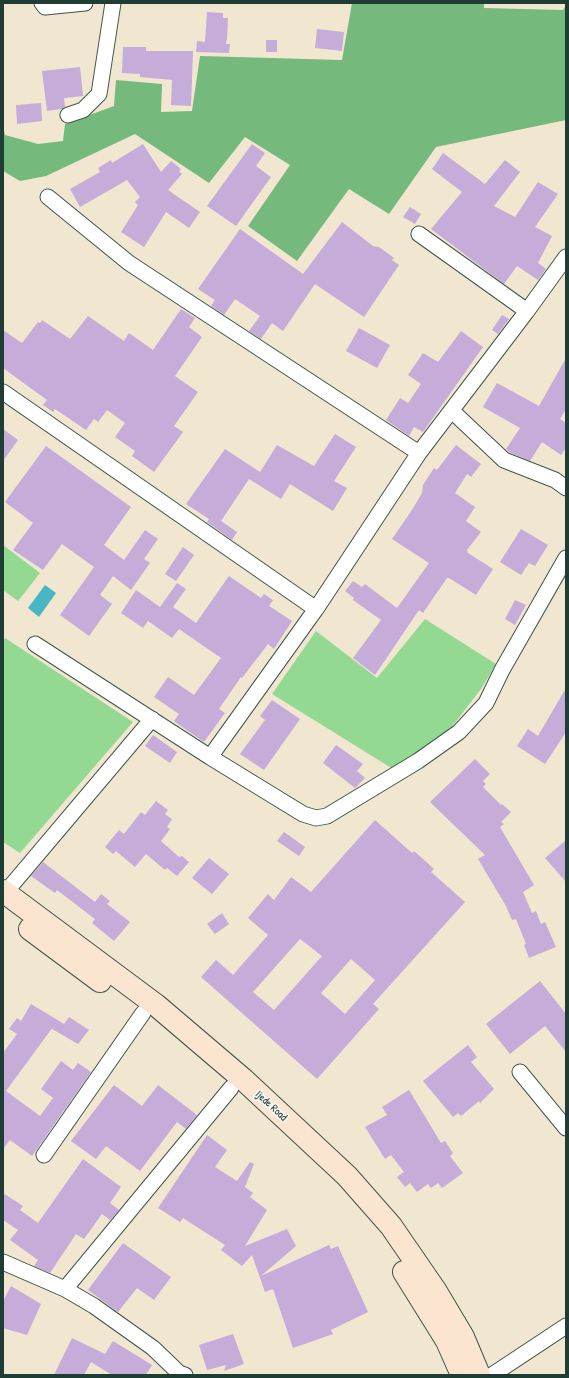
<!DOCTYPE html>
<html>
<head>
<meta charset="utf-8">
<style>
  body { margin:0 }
  #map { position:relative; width:569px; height:1378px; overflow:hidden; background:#f1e6d0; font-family:"Patrick Hand",sans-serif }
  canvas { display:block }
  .frame { position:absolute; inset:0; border:4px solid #1f3d34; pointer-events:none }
</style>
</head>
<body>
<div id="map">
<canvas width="569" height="1378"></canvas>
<div class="frame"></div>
</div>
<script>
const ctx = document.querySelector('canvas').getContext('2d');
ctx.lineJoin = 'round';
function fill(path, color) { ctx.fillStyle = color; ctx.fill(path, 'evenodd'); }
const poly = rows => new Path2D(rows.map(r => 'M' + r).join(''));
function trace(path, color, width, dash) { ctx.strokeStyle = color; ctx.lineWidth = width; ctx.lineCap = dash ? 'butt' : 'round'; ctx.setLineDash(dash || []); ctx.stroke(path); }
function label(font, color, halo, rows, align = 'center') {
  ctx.font = font + ' "Patrick Hand",sans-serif'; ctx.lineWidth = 3.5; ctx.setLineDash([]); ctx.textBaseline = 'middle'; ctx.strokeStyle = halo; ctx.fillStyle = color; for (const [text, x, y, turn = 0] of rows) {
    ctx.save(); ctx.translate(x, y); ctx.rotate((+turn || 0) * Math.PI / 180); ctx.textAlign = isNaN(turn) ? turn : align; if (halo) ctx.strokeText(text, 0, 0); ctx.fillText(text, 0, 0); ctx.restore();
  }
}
const green = poly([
  [3,545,40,573,18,601,3,590],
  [425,619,496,664,481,689,447,733,393,769,272,694,316,631,377,678],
  [5,638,133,722,20,853,3,842,3,641]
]);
const forest = poly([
  [352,3,484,3,484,8,563,10,566,5,566,120,436,147,389,214,349,189,297,261,248,226,290,165,245,137,209,183,135,134,46,176,20,181,3,171,3,125,5,135,38,144,63,141,65,124,114,106,116,80,162,84,161,112,192,111,200,56,342,60]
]);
const water = poly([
  [45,585,56,593,39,617,28,608]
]);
const building = poly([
  [207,12,223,13,223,18,228,18,227,41,226,40,226,44,230,44,229,53,196,52,197,41,205,42],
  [317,29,344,32,342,51,315,48],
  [266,40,277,40,277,52,266,52],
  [123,47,146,47,146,51,193,51,191,106,171,105,172,80,140,77,140,74,122,73],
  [80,67,83,96,64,98,65,107,61,109,47,111,42,71],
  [41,103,42,121,17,124,16,105],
  [143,144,161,172,171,161,181,169,179,171,182,174,168,190,200,212,189,228,166,212,144,247,121,232,138,205,135,202,140,197,127,180,80,207,70,189,100,172,98,168,111,160,112,163],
  [252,144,265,153,256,166,271,177,236,226,207,206],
  [443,153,485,184,505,160,520,172,494,206,515,217,538,182,558,194,535,227,552,236,538,263,546,269,538,280,517,266,504,284,431,229,462,192,432,169],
  [410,207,421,214,415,224,403,217],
  [342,222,373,246,379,247,394,258,392,260,399,265,364,317,315,284,283,331,272,323,261,339,249,331,260,316,235,299,224,315,211,306,215,300,198,289,240,229,303,274],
  [181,309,195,318,189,327,202,337,175,376,198,392,174,426,183,432,154,472,132,456,135,451,115,437,125,423,107,410,98,422,94,419,86,430,55,409,53,412,43,405,47,400,3,368,3,330,22,343,38,322,40,323,42,320,70,339,88,316,124,341,129,333,153,350],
  [502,315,509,319,498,334,492,330],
  [359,328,390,345,377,368,346,351],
  [461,331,483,347,423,432,414,427,409,436,386,420,400,398,408,403,421,384,408,375,423,353,438,362],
  [566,358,566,409,560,419,566,423,566,448,561,455,542,442,530,461,509,452,506,449,520,428,483,407,497,383,539,406],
  [3,429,18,440,3,461],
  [335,434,356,447,334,481,347,488,333,511,290,484,281,499,249,479,221,521,237,532,232,540,207,522,209,519,186,504,225,449,260,472,277,445,314,466],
  [456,445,481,464,471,477,467,474,455,493,475,507,466,521,481,532,467,550,468,553,493,569,476,595,449,578,447,578,423,613,419,610,375,675,353,658,381,620,353,600,354,598,345,591,353,581,362,587,365,584,397,608,429,563,392,539,412,510,422,493,423,485,434,468,437,470],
  [46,446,131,507,104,545,124,560,145,530,158,539,144,559,150,563,131,590,113,576,100,595,112,604,89,636,60,615,94,567,62,544,43,570,13,550,33,523,5,502],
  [521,529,548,545,535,566,529,563,521,575,500,562],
  [183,547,194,555,176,581,165,574],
  [229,576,261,598,264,594,273,600,269,606,292,621,274,649,268,644,242,678,241,677,219,709,225,713,204,742,175,722,174,721,179,714,154,697,168,677,194,695,221,658,179,629,172,638,148,621,143,628,121,613,136,590,160,607,177,583,186,589,173,607,196,623],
  [515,600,526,605,515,625,505,619],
  [566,688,566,732,545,764,517,746,528,729,538,736],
  [272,700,300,719,264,770,240,754,265,720,260,716],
  [153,735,177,752,170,763,145,746],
  [336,745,363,764,357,771,365,778,355,788,323,763],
  [475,759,490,774,483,781,486,784,483,787,501,805,502,804,511,812,501,822,504,824,500,827,534,885,523,892,532,913,536,911,541,924,545,922,556,947,529,958,524,945,526,944,516,919,512,920,506,906,478,859,485,855,430,802],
  [156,801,168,810,165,814,172,819,167,827,170,829,161,841,179,857,182,856,189,862,177,876,167,868,165,870,146,854,135,867,116,851,113,854,105,847,119,830,124,834,141,812,145,815],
  [375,820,412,853,414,851,434,869,431,872,465,902,373,1004,379,1009,317,1079,201,977,216,960,233,975,268,935,248,918,268,894,274,900,291,877,311,892],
  [300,939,322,956,274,1010,253,992],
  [351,959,375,980,345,1014,321,993],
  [284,832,305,847,299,856,277,841],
  [566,840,566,882,545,858],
  [209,858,229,874,212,894,192,878],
  [43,862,95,902,101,894,110,901,107,904,130,922,114,941,92,923,95,919,57,890,55,893,31,876],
  [222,913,229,924,215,934,207,924],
  [540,981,566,1014,566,1052,545,1026,510,1054,486,1024],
  [31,1004,64,1024,69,1017,89,1030,78,1044,52,1029,50,1031,6,1091,40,1116,53,1098,41,1089,61,1061,73,1070,78,1063,91,1072,32,1156,10,1140,3,1149,3,1053,17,1034,9,1029,17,1018,21,1021],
  [468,1045,477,1057,471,1062,494,1089,480,1103,479,1101,461,1116,458,1113,453,1117,423,1081],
  [114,1085,142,1106,158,1085,197,1115,186,1129,177,1122,140,1171,106,1146,96,1159,71,1141],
  [409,1090,441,1143,445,1141,453,1153,450,1156,463,1173,442,1188,438,1183,431,1188,428,1184,417,1192,410,1183,405,1187,397,1177,404,1172,391,1155,385,1159,365,1127,387,1115,382,1107],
  [207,1135,227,1150,215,1167,237,1181,250,1162,254,1164,245,1187,253,1193,250,1197,267,1210,245,1246,287,1229,296,1246,261,1276,329,1245,331,1249,338,1246,368,1312,331,1330,333,1334,293,1348,273,1289,265,1292,252,1255,242,1266,221,1250,225,1245,183,1218,180,1222,158,1208],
  [83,1159,121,1187,110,1203,119,1210,110,1220,102,1214,84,1239,76,1234,50,1273,34,1266,38,1260,10,1240,18,1230,3,1220,3,1193,23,1206,20,1210,38,1223],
  [123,1243,171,1277,154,1300,137,1288,118,1312,88,1290],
  [11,1286,41,1304,27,1335,3,1328,3,1301],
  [233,1334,244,1364,224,1371,226,1365,207,1370,199,1345],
  [72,1338,105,1354,113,1341,152,1365,146,1375,112,1375,91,1362,84,1375,54,1375]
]);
const minor = poly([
  [42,3,45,7,85,3],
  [68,115,83,110,99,94,113,3],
  [48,197,129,263,419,453],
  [419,234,527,311],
  [3,392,316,609],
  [452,411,504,460,555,480,566,488],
  [35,644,210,757,303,814,316,818,327,816,418,761,459,732,486,703,502,670,566,558],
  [210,757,316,609,419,453,527,311,566,257],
  [5,893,152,719],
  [520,1072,566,1128],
  [44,1155,143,1013],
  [3,1262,65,1289,94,1306,153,1348,179,1373,185,1375],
  [65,1289,231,1088],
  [492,1375,566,1326]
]);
const secondary = poly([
  [3,891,156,1005,244,1080,347,1176,391,1226,435,1290,463,1337,479,1375],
  [30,929,100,981],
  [404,1272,447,1341,462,1375]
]);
const streetNames = [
  ["Ijede Road",271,1106,43]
];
fill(green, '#93d992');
fill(forest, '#76b97c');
fill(water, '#49b6c4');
fill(building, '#c5acd9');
trace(minor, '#3e564b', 17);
trace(secondary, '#3e564b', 24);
trace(minor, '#fff', 15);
trace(secondary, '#fce5d0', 22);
label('11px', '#1f3d34', '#f6f6f2', streetNames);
</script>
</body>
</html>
